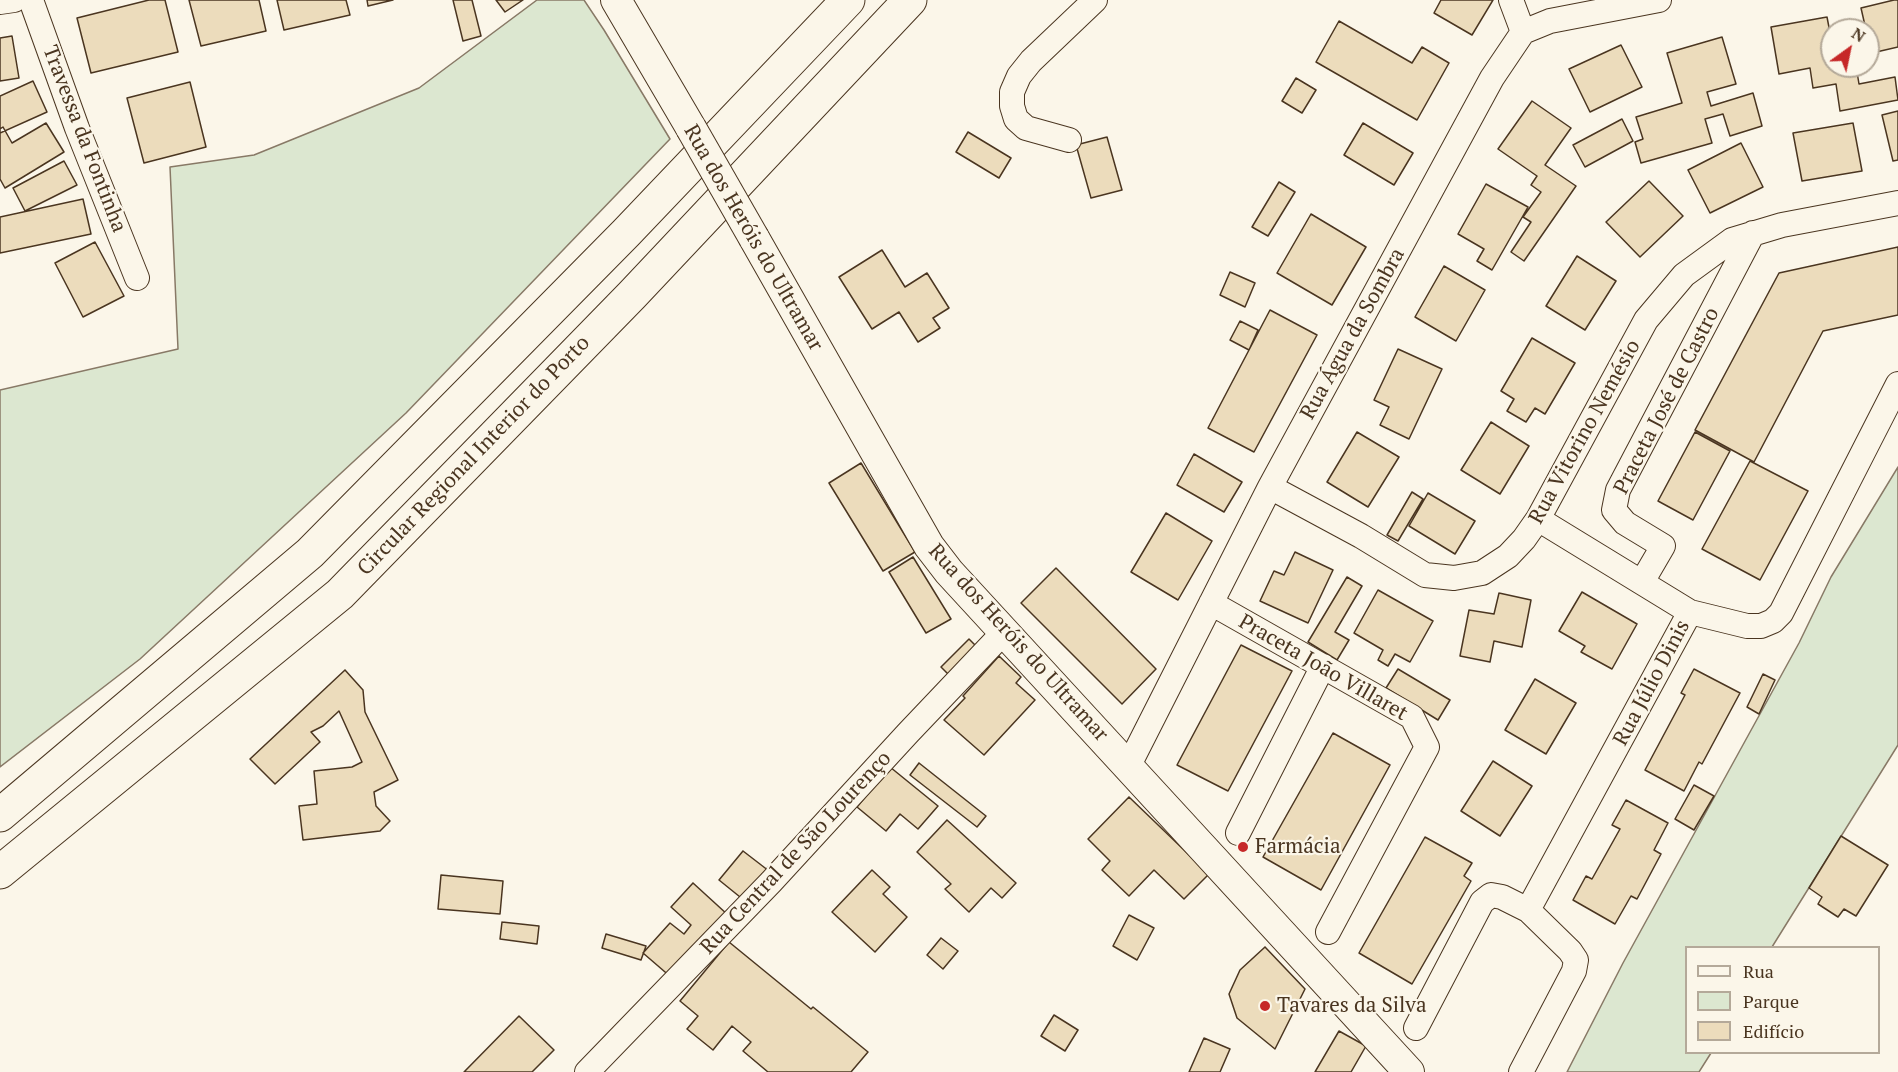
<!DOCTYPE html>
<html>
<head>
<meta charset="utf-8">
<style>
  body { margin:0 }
  #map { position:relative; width:1898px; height:1072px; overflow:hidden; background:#fbf6e9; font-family:"PT Serif",serif }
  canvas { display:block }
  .legend { position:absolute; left:1685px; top:946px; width:195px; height:108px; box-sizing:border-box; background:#fbf6e9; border:2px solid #b4a999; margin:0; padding:8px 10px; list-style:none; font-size:18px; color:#4a3520 }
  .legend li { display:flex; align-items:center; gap:12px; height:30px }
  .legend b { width:30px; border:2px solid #b4a999 }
  .north { position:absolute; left:1820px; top:18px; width:60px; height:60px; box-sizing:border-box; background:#fbf6e9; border:2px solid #b4a999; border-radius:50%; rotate:33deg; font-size:16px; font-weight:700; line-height:24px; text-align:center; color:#4a3520 }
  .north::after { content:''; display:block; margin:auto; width:21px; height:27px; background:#c62828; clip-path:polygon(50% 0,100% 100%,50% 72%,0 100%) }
</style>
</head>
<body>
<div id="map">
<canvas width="1898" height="1072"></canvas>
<ul class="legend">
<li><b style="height:8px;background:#fbf6e9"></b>Rua</li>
<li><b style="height:16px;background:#dce7d0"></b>Parque</li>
<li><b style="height:16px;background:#ecdcbc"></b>Edifício</li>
</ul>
<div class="north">N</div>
</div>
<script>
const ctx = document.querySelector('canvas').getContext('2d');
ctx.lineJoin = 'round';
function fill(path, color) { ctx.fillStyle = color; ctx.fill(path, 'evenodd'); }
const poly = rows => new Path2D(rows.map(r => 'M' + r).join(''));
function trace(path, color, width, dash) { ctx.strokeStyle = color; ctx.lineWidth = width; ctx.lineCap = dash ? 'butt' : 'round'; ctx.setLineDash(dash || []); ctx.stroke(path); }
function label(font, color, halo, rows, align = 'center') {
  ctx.font = font + ' "PT Serif",serif'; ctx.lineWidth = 4.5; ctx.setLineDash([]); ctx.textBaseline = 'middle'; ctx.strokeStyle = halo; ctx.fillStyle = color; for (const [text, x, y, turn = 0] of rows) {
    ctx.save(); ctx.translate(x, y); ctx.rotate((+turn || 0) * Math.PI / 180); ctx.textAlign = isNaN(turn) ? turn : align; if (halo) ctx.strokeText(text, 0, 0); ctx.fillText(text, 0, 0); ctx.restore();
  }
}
const green = poly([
  [537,0,584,0,604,30,670,139,406,413,140,659,0,767,0,390,178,349,170,167,254,155,419,88,537,0],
  [1898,467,1898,745,1772,947,1686,948,1686,1052,1711,1053,1699,1072,1567,1072,1623,963,1799,643,1831,577,1898,467]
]);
const building = poly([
  [149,0,165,0,178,52,91,73,77,18,149,0],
  [189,0,259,0,266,31,201,46,189,0],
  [277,0,346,0,350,15,284,30,277,0],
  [367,0,393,0,368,6,367,0],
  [453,0,472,0,481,36,463,41,453,0],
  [496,0,523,0,505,12,496,0],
  [1441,0,1493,0,1472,35,1434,13,1441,0],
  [1894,0,1898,0,1898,47,1872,53,1868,30,1866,30,1861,8,1894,0],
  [1827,17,1832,43,1832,66,1856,66,1859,84,1895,77,1898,100,1840,111,1836,84,1813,88,1810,68,1779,74,1771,27,1827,17],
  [1339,21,1412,63,1422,47,1449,63,1417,120,1316,62,1339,21],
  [12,36,19,78,0,81,0,38,12,36],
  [1722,37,1736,84,1707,92,1711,106,1753,93,1762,126,1730,136,1723,114,1705,119,1712,143,1641,163,1635,142,1643,139,1636,117,1682,103,1667,53,1722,37],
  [1621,45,1642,87,1590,112,1569,69,1621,45],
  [1296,78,1316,90,1302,113,1282,101,1296,78],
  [33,81,47,112,0,133,0,96,33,81],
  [190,82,206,147,144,163,127,98,190,82],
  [1532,101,1571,128,1545,165,1576,186,1524,261,1511,252,1531,222,1523,217,1541,192,1531,185,1537,176,1498,149,1532,101],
  [1898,111,1898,160,1893,161,1882,115,1898,111],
  [1622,119,1633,141,1585,167,1573,145,1622,119],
  [46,123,64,152,5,188,0,179,0,129,3,127,12,143,46,123],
  [1363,123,1413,153,1394,185,1344,155,1363,123],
  [1853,123,1862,171,1802,181,1793,133,1853,123],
  [968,132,1011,158,999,178,956,152,968,132],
  [1107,137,1122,190,1091,198,1076,145,1107,137],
  [1741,143,1763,187,1710,213,1688,170,1741,143],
  [64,161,77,185,25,211,13,188,64,161],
  [1649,181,1683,216,1640,257,1606,222,1649,181],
  [1279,182,1295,192,1268,236,1252,227,1279,182],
  [1486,184,1528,207,1492,270,1477,261,1484,249,1458,234,1486,184],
  [83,199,91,234,0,253,0,217,83,199],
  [1311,214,1366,247,1332,305,1277,273,1311,214],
  [95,242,124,296,83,317,55,263,95,242],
  [1898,247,1898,315,1823,331,1754,462,1695,430,1779,273,1898,247],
  [882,250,905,287,927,273,949,308,933,318,940,328,918,342,899,312,872,329,839,277,882,250],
  [1577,256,1616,281,1585,330,1546,306,1577,256],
  [1444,266,1485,290,1456,341,1415,317,1444,266],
  [1230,272,1255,283,1245,307,1220,295,1230,272],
  [1270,310,1317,335,1254,452,1208,428,1270,310],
  [1240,321,1258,330,1249,350,1230,340,1240,321],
  [1532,338,1575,363,1545,414,1535,408,1526,422,1507,411,1514,399,1501,391,1532,338],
  [1398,349,1442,369,1409,439,1380,425,1389,407,1374,400,1398,349],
  [1491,422,1529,446,1500,494,1461,470,1491,422],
  [1357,432,1399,457,1368,507,1327,482,1357,432],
  [1695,432,1730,451,1693,520,1658,501,1695,432],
  [1194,454,1242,482,1224,512,1177,485,1194,454],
  [1750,461,1808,491,1760,580,1702,549,1750,461],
  [861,463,915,552,883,571,829,483,861,463],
  [1412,492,1423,499,1398,541,1387,535,1412,492],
  [1428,493,1475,521,1455,554,1409,526,1428,493],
  [1166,513,1212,541,1178,600,1131,572,1166,513],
  [1295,552,1333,570,1308,623,1260,601,1274,571,1284,575,1295,552],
  [913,557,951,619,926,633,889,572,913,557],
  [1056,568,1156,669,1122,704,1021,603,1056,568],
  [1347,577,1362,586,1335,632,1349,640,1337,660,1308,642,1347,577],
  [1378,590,1433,621,1410,662,1395,654,1388,666,1378,660,1383,650,1354,633,1378,590],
  [1582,592,1637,624,1612,669,1581,652,1585,646,1559,631,1582,592],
  [1499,593,1531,600,1522,647,1494,641,1490,662,1460,656,1469,610,1494,614,1499,593],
  [969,639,980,650,952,678,941,667,969,639],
  [1241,645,1292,671,1228,791,1177,765,1241,645],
  [999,656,1021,677,1016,683,1035,700,984,755,944,720,965,698,963,696,999,656],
  [1398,669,1450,700,1438,720,1386,688,1398,669],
  [1694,669,1740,693,1702,764,1699,762,1684,791,1645,770,1685,695,1681,693,1694,669],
  [345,670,363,690,365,712,398,780,374,792,376,806,390,821,380,831,303,840,299,806,317,804,314,771,352,767,362,762,339,711,323,726,311,732,320,742,275,784,250,759,345,670],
  [1763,674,1775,680,1759,714,1747,707,1763,674],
  [1535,679,1576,703,1546,754,1505,730,1535,679],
  [1333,733,1390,765,1321,890,1263,857,1333,733],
  [1493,761,1532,786,1500,836,1461,811,1493,761],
  [919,763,986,816,977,827,910,775,919,763],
  [890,767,938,806,918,829,900,814,886,831,857,807,890,767],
  [1694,785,1714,796,1694,830,1675,819,1694,785],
  [1129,797,1209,874,1184,899,1154,870,1129,896,1102,870,1110,861,1088,839,1129,797],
  [1626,800,1668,823,1654,850,1661,854,1637,899,1631,896,1615,924,1573,900,1586,876,1592,879,1620,829,1612,825,1626,800],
  [947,820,1016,883,1002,898,991,888,969,912,945,889,951,884,917,852,947,820],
  [1841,836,1888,865,1856,916,1844,909,1838,917,1818,904,1822,897,1809,888,1841,836],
  [1425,837,1472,863,1464,876,1471,881,1412,984,1359,953,1425,837],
  [743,851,769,871,745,901,719,880,743,851],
  [872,870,890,887,883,894,907,917,875,952,832,912,872,870],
  [441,875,503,881,500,914,438,909,441,875],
  [693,883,728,915,672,978,643,953,670,923,684,934,691,925,671,907,693,883],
  [1129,915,1154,928,1137,960,1113,946,1129,915],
  [502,922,539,926,537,944,500,939,502,922],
  [606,934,646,946,641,960,602,948,606,934],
  [941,938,958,951,943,969,927,955,941,938],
  [729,942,811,1009,813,1007,868,1052,851,1072,768,1072,743,1051,751,1042,732,1026,713,1050,687,1029,698,1016,680,1001,729,942],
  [1265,947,1305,989,1275,1049,1237,1018,1229,994,1240,970,1265,947],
  [1054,1015,1078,1030,1065,1051,1041,1036,1054,1015],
  [519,1016,554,1050,532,1072,464,1072,519,1016],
  [1339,1031,1366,1046,1351,1072,1315,1072,1339,1031],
  [1204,1038,1230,1049,1220,1072,1189,1072,1204,1038]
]);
const minor = poly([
  [31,0,77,128,137,278],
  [1511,0,1523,32],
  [0,2,14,0],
  [1069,140,1026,128,1016,119,1012,106,1012,92,1019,76,1031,61,1095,0],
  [1270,487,1361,536,1425,575,1454,578,1482,573,1508,556,1524,539,1538,519,1646,320,1684,275,1732,240,1782,225,1898,203],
  [1642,582,1663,546,1625,523,1614,510,1618,490,1753,233],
  [1211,603,1412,717,1427,747,1328,932],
  [1690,612,1747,626,1761,626,1773,621,1781,613,1898,384],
  [1128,767,1270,487,1492,78,1523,32,1550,21,1659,0],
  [1238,833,1323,666],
  [1528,910,1690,612,1538,519],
  [1416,1028,1482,902,1491,895,1502,897,1528,910,1570,951,1576,960,1574,971,1521,1072],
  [587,1072,771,882,908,733,1004,632]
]);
const tertiary = poly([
  [616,0,691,128],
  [754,238,929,546,949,572,1409,1072]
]);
const motorway = poly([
  [0,815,310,553,626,233,848,0],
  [0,872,340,594,632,295,910,0]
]);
const tertiaryBridge = poly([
  [691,128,754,238]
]);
const markers = [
  [1243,847,6,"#c62828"],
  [1265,1006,6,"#c62828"]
];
const streetNames = [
  ["Travessa da Fontinha",84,139,69],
  ["Rua dos Heróis do Ultramar",753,238,60],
  ["Rua Água da Sombra",1353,334,-61],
  ["Praceta José de Castro",1667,401,-63],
  ["Rua Vitorino Nemésio",1585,432,-61],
  ["Circular Regional Interior do Porto",474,456,-46],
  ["Rua dos Heróis do Ultramar",1018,643,48],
  ["Praceta João Villaret",1323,668,30],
  ["Rua Júlio Dinis",1652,683,-62],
  ["Rua Central de São Lourenço",796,853,-47]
];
const poiNames = [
  ["Farmácia",1255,847],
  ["Tavares da Silva",1277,1006]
];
fill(green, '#dce7d0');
trace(green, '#887966', 1.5);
fill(building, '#ecdcbc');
trace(building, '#4a3520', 1.5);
trace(minor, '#4a3520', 26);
trace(tertiary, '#4a3520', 32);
trace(motorway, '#4a3520', 35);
trace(minor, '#fbf6e9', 24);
trace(tertiary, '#fbf6e9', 30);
trace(motorway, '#fbf6e9', 33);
trace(tertiaryBridge, '#4a3520', 32, []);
trace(tertiaryBridge, '#fbf6e9', 30);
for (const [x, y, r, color] of markers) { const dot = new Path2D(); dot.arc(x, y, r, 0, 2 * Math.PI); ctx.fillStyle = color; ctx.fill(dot); trace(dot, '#fbf6e9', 2); }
label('21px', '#4a3520', '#fbf6e9', streetNames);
label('21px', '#4a3520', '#fbf6e9', poiNames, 'left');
</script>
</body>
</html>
